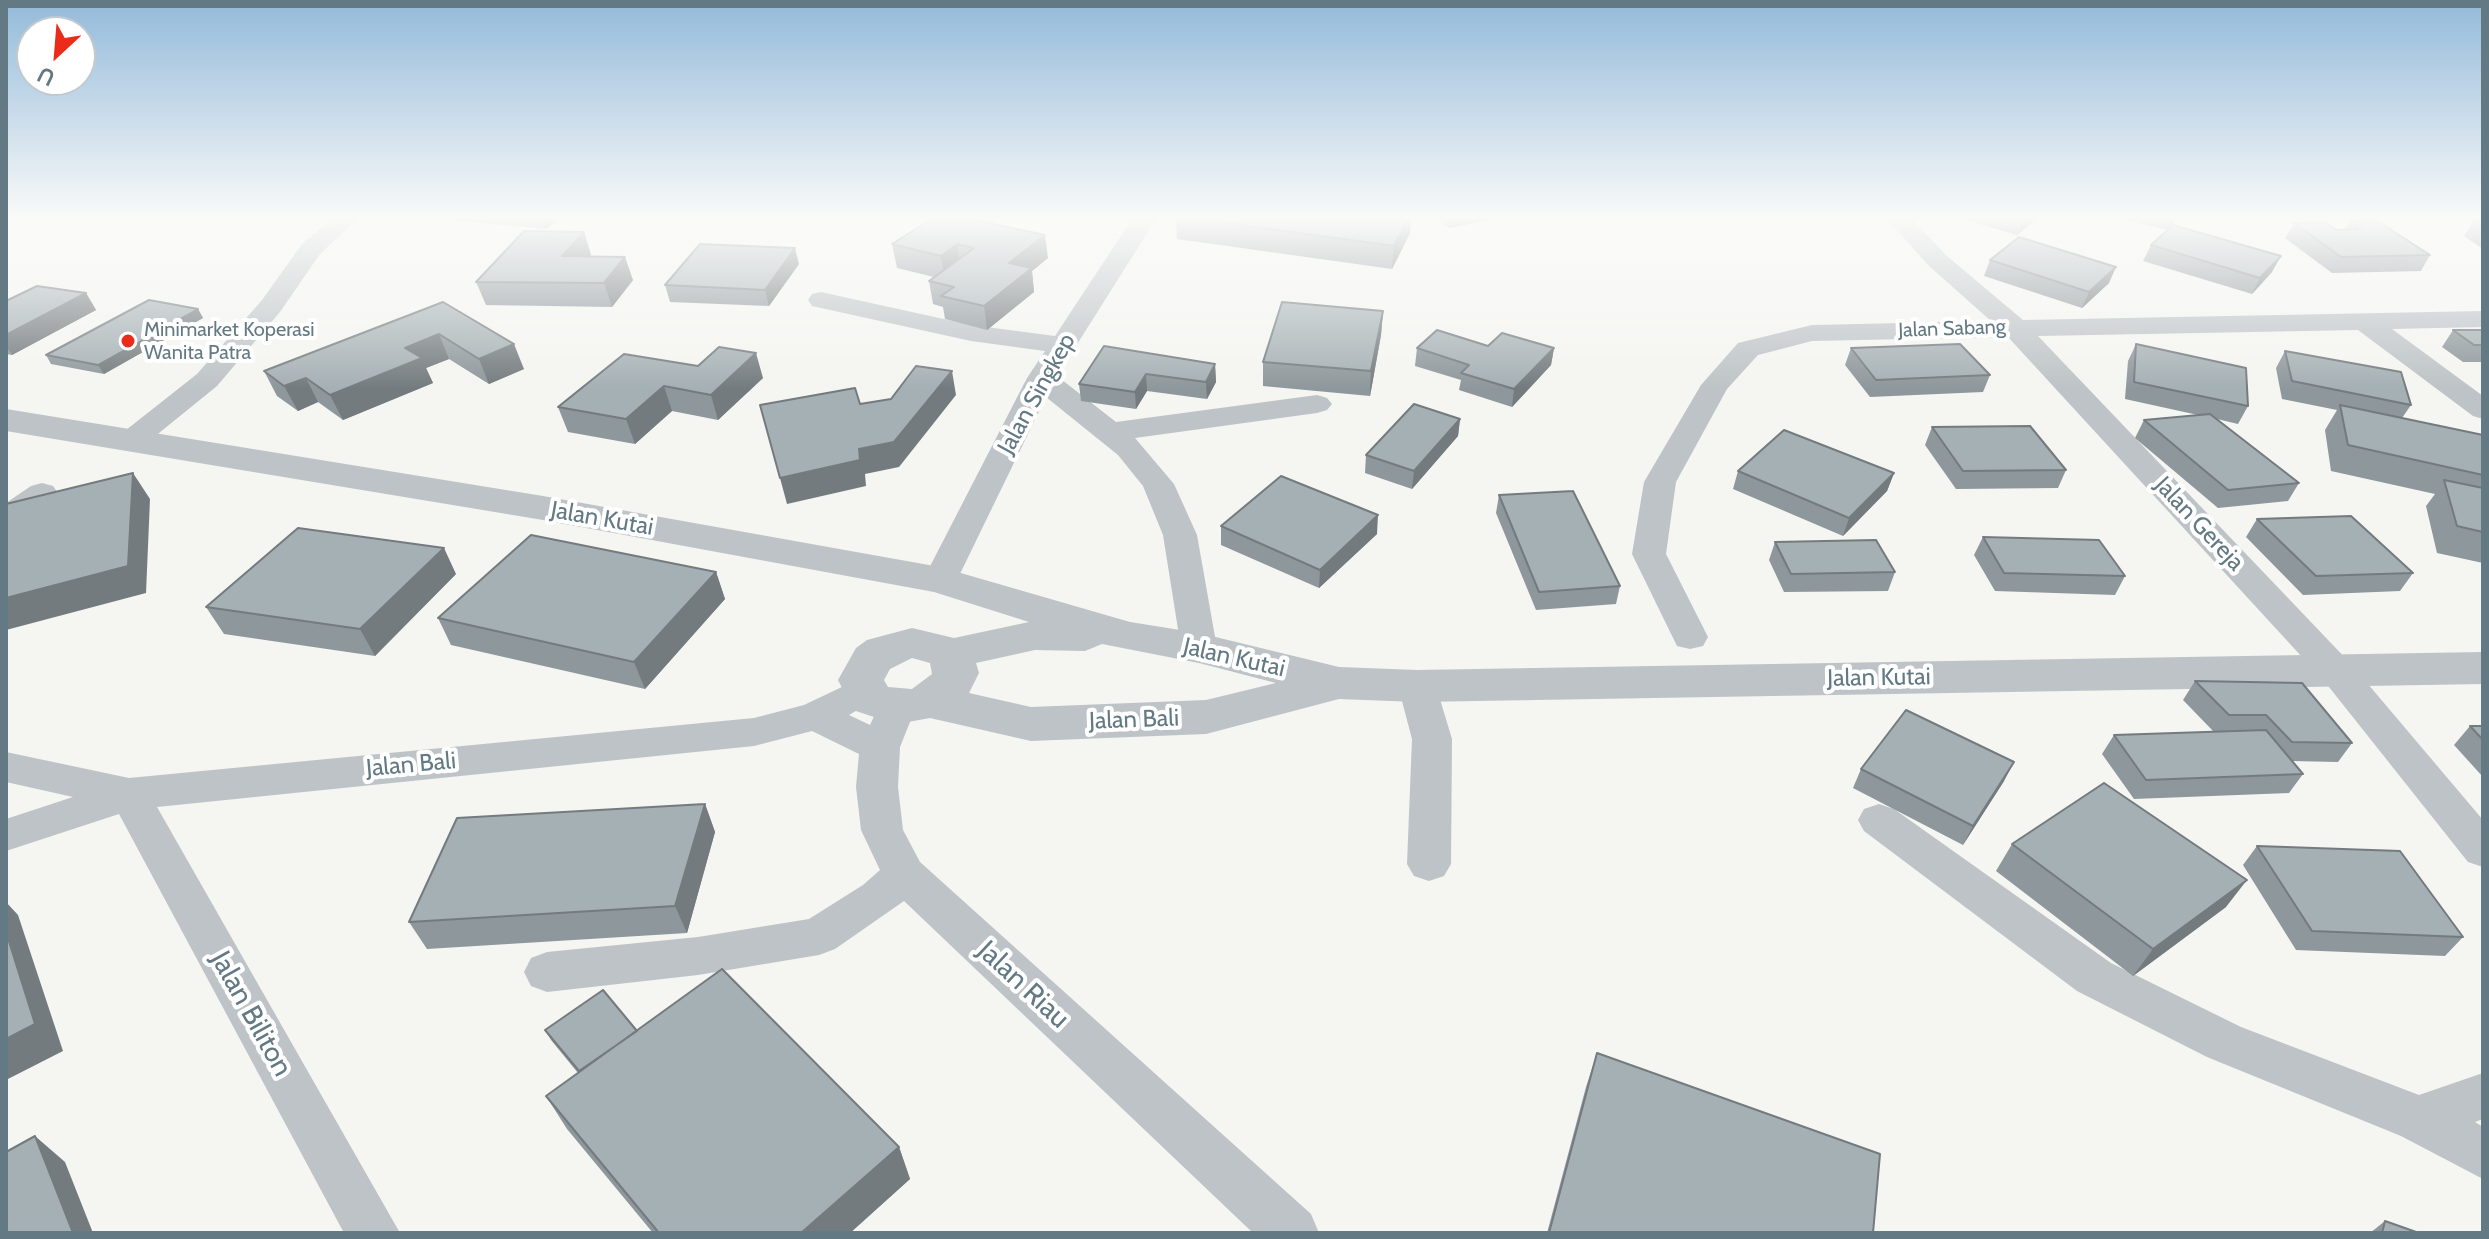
<!DOCTYPE html>
<html>
<head>
<meta charset="utf-8">
<style>
  body { margin:0 }
  #map { position:relative; width:2489px; height:1239px; overflow:hidden; background:#f5f5f1; font-family:Cabin,sans-serif }
  canvas { display:block }
  .frame { position:absolute; inset:0; border:8px solid #637a84; pointer-events:none }
  .north { position:absolute; left:16px; top:16px; width:80px; height:80px; box-sizing:border-box; background:#fff; border:2px solid #c1cace; border-radius:50%; rotate:206deg; font-size:22px; font-weight:700; line-height:32px; text-align:center; color:#637a84 }
  .north::after { content:''; display:block; margin:auto; width:28px; height:36px; background:#eb2c1b; clip-path:polygon(50% 0,100% 100%,50% 72%,0 100%) }
</style>
</head>
<body>
<div id="map">
<canvas width="2489" height="1239"></canvas>
<div class="frame"></div>
<div class="north">U</div>
</div>
<script>
const ctx = document.querySelector('canvas').getContext('2d');
ctx.lineJoin = 'round';
const poly = rows => new Path2D(rows.map(r => 'M' + r).join(''));
function fill(path, color) { ctx.fillStyle = color; ctx.fill(path, 'evenodd'); }
function trace(path, color, width, dash) { ctx.strokeStyle = color; ctx.lineWidth = width; ctx.lineCap = dash ? 'butt' : 'round'; ctx.setLineDash(dash || []); ctx.stroke(path); }
function label(font, color, halo, rows, align = 'center') {
  ctx.font = font + ' Cabin,sans-serif'; ctx.lineWidth = 8; ctx.setLineDash([]); ctx.textBaseline = 'middle'; ctx.strokeStyle = halo; ctx.fillStyle = color; for (const [text, x, y, turn = 0] of rows) {
    ctx.save(); ctx.translate(x, y); ctx.rotate((+turn || 0) * Math.PI / 180); ctx.textAlign = isNaN(turn) ? turn : align; if (halo) ctx.strokeText(text, 0, 0); ctx.fillText(text, 0, 0); ctx.restore();
  }
}
const minor = poly([
  [335,216,361,216,320,254,280,312,217,386,143,446,121,446,117,440,121,434,197,374,262,300,302,244,335,216],
  [1134,216,1158,216,1057,376,1116,422,1317,395,1327,398,1332,404,1327,410,1317,413,1135,438,1174,484,1197,535,1217,648,1212,657,1199,660,1186,657,1181,648,1163,535,1143,486,1118,455,1046,397,957,580,952,588,940,591,928,588,923,580,1027,378,1045,351,971,341,812,306,808,300,812,294,821,292,971,325,1055,336,1134,216],
  [1884,216,1909,216,1947,256,2023,320,2483,311,2483,327,2392,329,2483,396,2483,419,2473,416,2358,330,2038,336,2351,664,2483,820,2483,867,2468,862,2325,682,2008,337,1812,341,1758,355,1727,389,1676,482,1666,554,1708,637,1703,646,1690,649,1677,646,1632,554,1644,482,1701,385,1738,343,1812,325,1991,321,1929,266,1884,216],
  [42,483,53,486,58,493,53,500,18,525,6,528,6,503,31,486,42,483],
  [1417,673,1430,677,1436,686,1452,739,1451,864,1444,876,1429,881,1414,876,1407,864,1412,739,1398,686,1404,677,1417,673],
  [863,677,876,681,882,690,876,699,849,715,870,725,883,697,897,693,911,697,916,707,900,747,898,787,903,830,920,862,1311,1214,1319,1233,1253,1233,904,901,835,949,819,955,698,975,547,992,531,986,524,972,531,958,547,952,698,937,809,919,863,885,880,870,861,830,856,787,859,754,812,731,754,746,157,807,400,1233,344,1233,119,814,6,851,6,819,73,797,6,782,6,752,129,778,754,718,804,705,863,677],
  [1879,804,1894,809,2111,963,2241,1027,2419,1095,2483,1073,2483,1119,2475,1122,2483,1127,2483,1179,2401,1136,2207,1057,2077,991,1864,831,1858,820,1864,809,1879,804]
]);
const tertiary = poly([
  [6,409,543,496,940,567,1130,622,1199,633,1339,667,1417,670,2483,652,2483,684,1417,702,1339,699,1206,734,1031,741,930,718,897,724,880,719,853,710,838,680,856,648,867,640,912,628,954,638,1029,622,934,592,543,520,6,431,6,409],
  [1102,644,1199,663,1276,683,1206,700,1031,707,969,693,979,673,976,663,1035,650,1085,651,1102,644],
  [912,658,930,663,932,674,912,689,888,687,884,680,890,669,912,658]
]);
const wall = poly([
  [450,216,563,216,546,229,452,220],
  [936,216,1048,258,1032,271,1034,292,987,330,945,319,943,307,933,304,929,281,934,277,897,268,892,244],
  [1176,216,1411,216,1410,233,1392,269,1177,239],
  [1434,216,1509,216,1449,228],
  [1952,216,2040,216,2017,235],
  [2112,216,2180,216,2167,230,2272,272,2252,294,2143,261,2151,245,2167,230],
  [2350,221,2430,255,2421,271,2332,273,2285,238,2294,223,2336,230,2345,229],
  [2473,221,2483,221,2483,249,2464,236],
  [584,232,591,255,590,256,633,280,612,307,486,305,476,282],
  [1990,260,2109,283,2082,308,1984,276],
  [799,264,769,306,670,302,665,285],
  [86,293,96,310,12,355,6,354,6,301],
  [443,302,524,369,489,384,449,359,426,368,433,383,343,420,318,402,298,411,277,396,264,371],
  [198,309,203,318,104,374,51,364,46,355],
  [1383,311,1381,335,1370,396,1263,386,1263,362],
  [2453,330,2483,330,2483,362,2463,362,2442,347],
  [2136,344,2248,406,2238,424,2217,419,2299,483,2288,501,2218,508,2135,438,2144,420,2198,415,2125,399,2128,361],
  [1104,346,1215,364,1216,382,1207,399,1147,391,1136,409,1081,401,1079,384],
  [1488,346,1554,348,1551,365,1512,407,1459,390,1461,380,1415,366,1417,348],
  [1851,348,1990,375,1983,392,1870,397,1845,365],
  [2285,351,2411,405,2402,418,2483,435,2483,563,2437,553,2426,506,2435,494,2331,471,2325,430,2337,410,2282,399,2276,368],
  [698,366,763,378,718,420,672,411,635,444,568,432,558,407],
  [1460,419,1458,436,1412,489,1365,473,1366,455],
  [1932,427,2066,470,2058,488,1956,489,1925,445],
  [1738,471,1894,473,1887,491,1843,536,1733,489],
  [1499,495,1620,586,1616,604,1536,610,1496,513],
  [2257,519,2413,573,2400,591,2303,595,2246,537],
  [1221,526,1377,534,1319,588,1221,545],
  [1983,537,2125,576,2115,595,1995,591,1974,555],
  [1775,542,1895,572,1888,591,1784,592,1769,560],
  [716,572,725,599,645,689,451,645,438,618],
  [456,574,375,656,224,634,206,607],
  [2195,681,2352,743,2338,762,2292,761,2303,774,2289,793,2134,799,2102,754,2114,735,2214,732,2183,700],
  [2470,726,2483,726,2483,777,2454,745],
  [1861,769,2004,781,1963,845,1853,788],
  [705,804,715,832,687,933,427,949,409,922],
  [2012,844,2226,907,2133,976,1996,871],
  [2257,846,2463,937,2445,956,2296,950,2243,865],
  [545,1030,637,1031,899,1147,910,1179,850,1233,653,1233,567,1129,546,1096,578,1073,551,1040],
  [1597,1053,1873,1233,1547,1233,1586,1087],
  [2385,1221,2419,1233,2370,1233]
]);
const shadedWall = poly([
  [541,216,563,216,546,229],
  [1409,216,1411,216,1410,233,1392,269,1394,246],
  [1450,216,1509,216,1449,228],
  [2028,216,2040,216,2017,235,2023,220],
  [2174,216,2180,216,2167,230],
  [584,232,591,255,571,279,562,256],
  [1045,235,1048,258,1032,271,1034,292,987,330,984,306,1009,263],
  [957,244,961,267,945,279,941,256],
  [795,248,799,264,769,306,765,290],
  [2281,256,2272,272,2252,294,2260,278],
  [625,257,633,280,612,307,604,283],
  [2116,267,2109,283,2082,308,2089,292],
  [86,293,96,310,12,355,6,346,6,335],
  [198,309,203,318,104,374,98,365],
  [1383,311,1381,335,1370,396,1371,371],
  [439,334,449,359,426,368,433,383,343,420,330,395,405,348],
  [514,344,524,369,489,384,479,359],
  [1554,348,1551,365,1512,407,1514,389],
  [756,353,763,378,718,420,711,395],
  [1215,364,1216,382,1207,399,1206,382],
  [952,371,956,395,899,467,865,474,866,486,787,504,780,478,859,449],
  [1146,374,1147,391,1136,409,1135,392],
  [306,378,318,402,298,411,284,386],
  [664,386,672,411,635,444,626,419],
  [1460,419,1458,436,1412,489,1414,471],
  [133,473,150,499,146,593,6,630,6,598],
  [1894,473,1887,491,1843,536,1849,518],
  [1378,515,1377,534,1319,588,1320,570],
  [444,548,456,574,375,656,360,629],
  [716,572,725,599,645,689,634,662],
  [2014,762,2004,781,1963,845,1973,826],
  [705,804,715,832,687,933,675,906],
  [2247,880,2226,907,2133,976,2153,949],
  [6,902,18,915,63,1051,6,1080],
  [35,1136,65,1162,93,1233,73,1233],
  [899,1147,910,1179,850,1233,801,1233]
]);
const building = poly([
  [936,216,956,216,1045,235,1009,263,1032,268,984,306,941,296,954,287,929,281,974,248,957,244,941,256,892,244,936,216],
  [1176,216,1409,216,1394,246,1176,216],
  [2009,216,2028,216,2023,220,2009,216],
  [2376,220,2430,255,2341,257,2294,223,2326,222,2336,230,2361,229,2350,221,2376,220],
  [2473,221,2483,221,2483,227,2473,221],
  [2173,225,2281,256,2260,278,2151,245,2173,225],
  [524,231,584,232,562,256,625,257,604,283,476,282,524,231],
  [2019,237,2116,267,2089,292,1990,260,2019,237],
  [700,244,795,248,765,290,665,285,700,244],
  [37,286,86,293,6,335,6,301,37,286],
  [149,300,198,309,98,365,46,355,149,300],
  [443,302,514,344,479,359,439,334,405,348,422,358,330,395,306,378,284,386,264,371,443,302],
  [1282,302,1383,311,1371,371,1263,362,1282,302],
  [1437,330,1488,346,1502,333,1554,348,1514,389,1461,373,1469,365,1417,348,1437,330],
  [2453,330,2483,330,2483,345,2474,345,2453,330],
  [1960,344,1990,375,1876,380,1851,348,1960,344],
  [2136,344,2246,368,2248,406,2134,382,2136,344],
  [1104,346,1215,364,1206,382,1146,374,1135,392,1079,384,1104,346],
  [719,347,756,353,711,395,664,386,626,419,558,407,624,354,698,366,719,347],
  [2285,351,2401,372,2411,405,2292,381,2285,351],
  [916,366,952,371,894,442,859,449,860,460,780,478,760,405,855,388,860,404,891,399,916,366],
  [1414,404,1460,419,1414,471,1366,455,1414,404],
  [2340,405,2483,435,2483,475,2348,445,2340,405],
  [2210,414,2299,483,2228,490,2144,420,2210,414],
  [2030,426,2066,470,1963,471,1932,427,2030,426],
  [1784,430,1894,473,1849,518,1738,471,1784,430],
  [133,473,128,566,6,598,6,504,133,473],
  [1281,476,1378,515,1320,570,1221,526,1281,476],
  [2444,480,2483,488,2483,532,2457,526,2444,480],
  [1573,491,1620,586,1539,592,1499,495,1573,491],
  [2351,516,2413,573,2316,576,2257,519,2351,516],
  [298,528,444,548,360,629,206,607,298,528],
  [531,535,716,572,634,662,438,618,531,535],
  [1983,537,2099,540,2125,576,2004,573,1983,537],
  [1876,540,1895,572,1791,574,1775,542,1876,540],
  [2195,681,2302,683,2352,743,2292,742,2266,715,2229,715,2195,681],
  [1906,710,2014,762,1973,826,1861,769,1906,710],
  [2470,726,2483,726,2483,740,2470,726],
  [2266,730,2303,774,2146,780,2114,735,2266,730],
  [2104,783,2247,880,2153,949,2012,844,2104,783],
  [705,804,675,906,409,922,457,818,705,804],
  [2257,846,2400,851,2463,937,2312,931,2257,846],
  [6,932,35,1024,6,1039,6,932],
  [722,969,899,1147,801,1233,659,1233,546,1096,722,969],
  [603,990,637,1031,579,1071,545,1030,603,990],
  [1597,1053,1880,1154,1873,1233,1549,1233,1597,1053],
  [35,1136,73,1233,6,1233,6,1152,35,1136],
  [2385,1221,2419,1233,2382,1233,2385,1221]
]);
const markers = [
  [128,341,8,"#eb2c1b"]
];
const farStreetnames = [
  ["Jalan Sabang",1952,329,-2]
];
const farPoinames = [
  ["Minimarket Koperasi",144,330],
  ["Wanita Patra",144,353]
];
const streetNames = [
  ["Jalan Singkep",1037,394,-61],
  ["Jalan Kutai",602,519,10],
  ["Jalan Gereja",2199,524,47],
  ["Jalan Kutai",1234,658,13],
  ["Jalan Kutai",1879,678,-1],
  ["Jalan Bali",1134,720,-2],
  ["Jalan Bali",411,765,-5]
];
const nearStreetnames = [
  ["Jalan Riau",1023,985,43],
  ["Jalan Biliton",251,1014,61]
];
fill(minor, '#bdc3c6');
fill(tertiary, '#bdc3c6');
fill(wall, '#8e979b');
fill(shadedWall, '#747b7e');
fill(building, '#a5b0b4');
trace(building, '#747b7e', 2);
const sky = ctx.createLinearGradient(0, 0, 0, 389);
sky.addColorStop(0, '#93bada');
sky.addColorStop(0.56, '#fafaf9');
sky.addColorStop(1, '#fafaf900');
ctx.fillStyle = sky;
ctx.fillRect(0, 0, 2489, 389);
for (const [x, y, r, color] of markers) { const dot = new Path2D(); dot.arc(x, y, r, 0, 2 * Math.PI); ctx.fillStyle = color; ctx.fill(dot); trace(dot, '#fff', 3); }
label('20px', '#637a84', '#fff', farStreetnames);
label('20px', '#637a84', '#fff', farPoinames, 'left');
label('24px', '#637a84', '#fff', streetNames);
label('28px', '#637a84', '#fff', nearStreetnames);
</script>
</body>
</html>
